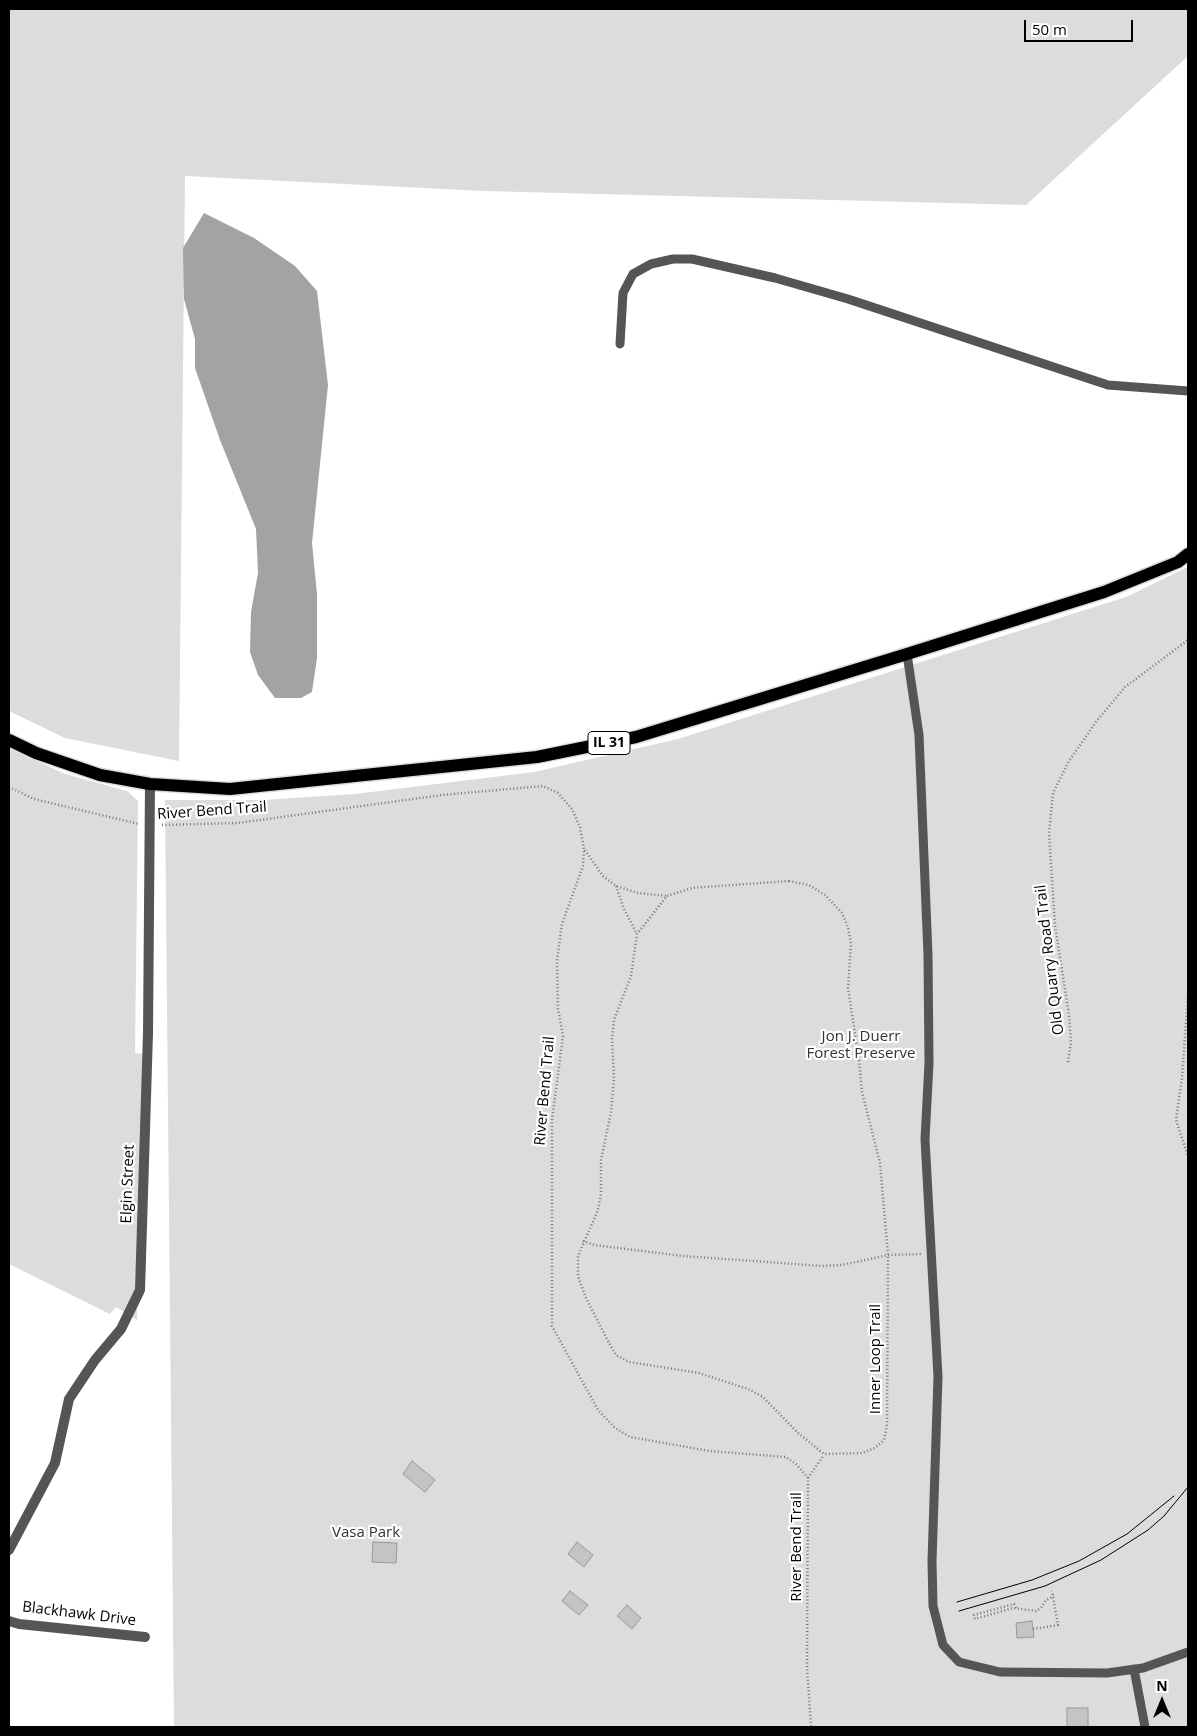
<!DOCTYPE html>
<html>
<head>
<meta charset="utf-8">
<style>
  body { margin:0 }
  #map { position:relative; width:1197px; height:1736px; overflow:hidden; background:#fff; font-family:"Open Sans",sans-serif }
  canvas { display:block }
  .frame { position:absolute; inset:0; border:10px solid #000; pointer-events:none }
  .north { position:absolute; left:1137px; top:1676px; width:50px; height:50px; -webkit-text-stroke:4px #fff; paint-order:stroke; rotate:0deg; font-size:14px; font-weight:700; line-height:20px; text-align:center; color:#000 }
  .north::after { content:''; display:block; margin:auto; width:18px; height:22px; background:#000; clip-path:polygon(50% 0,100% 100%,50% 72%,0 100%) }
  .scale { position:absolute; left:1024px; top:20px; width:109px; height:22px; box-sizing:border-box; border:2px solid #000; border-top:0; padding-left:6px; font-size:15px; line-height:18px; white-space:nowrap; color:#000; -webkit-text-stroke:4px #fff; paint-order:stroke }
</style>
</head>
<body>
<div id="map">
<canvas width="1197" height="1736"></canvas>
<div class="frame"></div>
<div class="north">N</div>
<div class="scale">50 m</div>
</div>
<script>
const ctx = document.querySelector('canvas').getContext('2d');
ctx.lineJoin = 'round';
function fill(path, color) { ctx.fillStyle = color; ctx.fill(path, 'evenodd'); }
const poly = rows => new Path2D(rows.map(r => 'M' + r).join(''));
function trace(path, color, width, dash) { ctx.strokeStyle = color; ctx.lineWidth = width; ctx.lineCap = dash ? 'butt' : 'round'; ctx.setLineDash(dash || []); ctx.stroke(path); }
function label(font, color, halo, rows, align = 'center') {
  ctx.font = font + ' "Open Sans",sans-serif'; ctx.lineWidth = 4.5; ctx.setLineDash([]); ctx.textBaseline = 'middle'; ctx.strokeStyle = halo; ctx.fillStyle = color; for (const [text, x, y, turn = 0] of rows) {
    ctx.save(); ctx.translate(x, y); ctx.rotate((+turn || 0) * Math.PI / 180); ctx.textAlign = isNaN(turn) ? turn : align; if (halo) ctx.strokeText(text, 0, 0); ctx.fillText(text, 0, 0); ctx.restore();
  }
}
const green = poly([
  [9,9,1188,9,1188,56,1026,205,484,191,185,176,179,761,65,738,9,711],
  [1188,567,1188,1727,174,1727,165,800,263,800,355,794,534,772,678,739,1126,597],
  [9,748,65,774,127,791,138,801,135,1053,143,1054,137,1320,116,1307,110,1314,9,1264]
]);
const water = poly([
  [204,213,254,238,295,266,317,291,328,385,312,543,317,594,317,658,312,692,301,698,275,698,258,675,250,652,251,612,258,573,256,529,220,440,195,368,195,339,184,299,183,248]
]);
const building = poly([
  [412,1461,435,1480,425,1492,403,1474,412,1461],
  [373,1542,397,1543,396,1563,372,1562,373,1542],
  [577,1542,593,1555,584,1567,568,1554,577,1542],
  [570,1591,588,1605,579,1615,562,1601,570,1591],
  [627,1605,641,1618,632,1629,617,1616,627,1605],
  [1032,1621,1034,1637,1017,1638,1016,1623,1032,1621],
  [1067,1708,1088,1708,1088,1727,1067,1727,1067,1708]
]);
const path = poly([
  [9,787,34,799,139,824],
  [162,825,238,823,442,795,543,786,558,793,572,809,580,827,584,849,583,866,562,924,557,961,558,1009,563,1036,552,1120,552,1326,598,1410,615,1428,630,1437,710,1451,786,1457,796,1464,808,1478,807,1667,811,1727],
  [585,850,603,876,616,886,638,893,667,896],
  [789,881,809,885,825,895,842,913,848,927,851,944,848,988,859,1060,862,1092,880,1163,888,1255,887,1425,884,1440,875,1448,862,1453,824,1454,798,1433,763,1397,748,1389,699,1373,629,1362,616,1355,608,1341,586,1298,578,1276,578,1256,598,1210,601,1193,601,1160,611,1112,614,1079,612,1039,614,1020,631,976,637,934,667,896,692,888,789,881],
  [616,886,624,909,637,934],
  [1188,995,1182,1078,1176,1120,1188,1156],
  [1068,1062,1071,1042,1069,1015,1055,925,1049,833,1053,793,1069,761,1096,722,1125,687,1188,640],
  [583,1241,594,1245,683,1256,822,1266,842,1265,888,1255,921,1254],
  [808,1478,824,1455],
  [1016,1608,1014,1604,974,1615,975,1619,1013,1608,1036,1611,1041,1608,1046,1600,1054,1596],
  [1033,1629,1058,1625,1052,1591]
]);
const lane = poly([
  [620,344,623,293,633,274,651,264,673,259,692,259,775,278,848,299,1108,385,1188,391],
  [907,654,919,735,928,955,929,1063,925,1139,938,1377,932,1561,933,1606,943,1645,959,1662,1000,1672,1107,1673,1143,1668,1188,1652],
  [1134,1669,1145,1727]
]);
const street = poly([
  [9,1550,55,1463,69,1399,95,1360,121,1329,140,1290,148,1033,150,784],
  [9,1621,19,1624,145,1637]
]);
const primary = poly([
  [9,740,36,753,100,775,150,784,230,789,537,757,636,737,907,654,1104,592,1178,562,1188,554]
]);
const tram = poly([
  [957,1602,1032,1580,1079,1561,1127,1534,1174,1496],
  [959,1611,1045,1586,1101,1560,1148,1530,1164,1516,1188,1487]
]);
const shields = [
  [609,743,42]
];
const shieldNames = [
  ["IL 31",609,743]
];
const streetNames = [
  ["River Bend Trail",212,811,-4],
  ["Old Quarry Road Trail",1050,960,-97],
  ["River Bend Trail",545,1091,-85],
  ["Elgin Street",128,1184,-88],
  ["Inner Loop Trail",876,1359,-90],
  ["River Bend Trail",797,1547,-90],
  ["Blackhawk Drive",79,1614,7]
];
const parkNames = [
  ["Jon J. Duerr",861,1037],
  ["Forest Preserve",861,1054],
  ["Vasa Park",366,1533]
];
fill(green, '#dcdcdc');
fill(water, '#a3a3a3');
fill(building, '#c4c4c4');
trace(building, '#999', 1);
trace(primary, '#dbdbdb', 15);
trace(path, '#777', 2.5, [1, 2.5]);
trace(lane, '#555', 9);
trace(street, '#555', 10);
trace(primary, '#000', 12);
trace(tram, '#000', 1);
for (const [x, y, w] of shields) { const box = new Path2D(); box.roundRect(x - w / 2, y - 11.5, w, 23, 4); ctx.fillStyle = '#fff'; ctx.fill(box); trace(box, '#000', 1); }
label('bold 14px', '#000', null, shieldNames);
label('15px', '#000', '#fff', streetNames);
label('15px', '#333', '#fff', parkNames);
</script>
</body>
</html>
